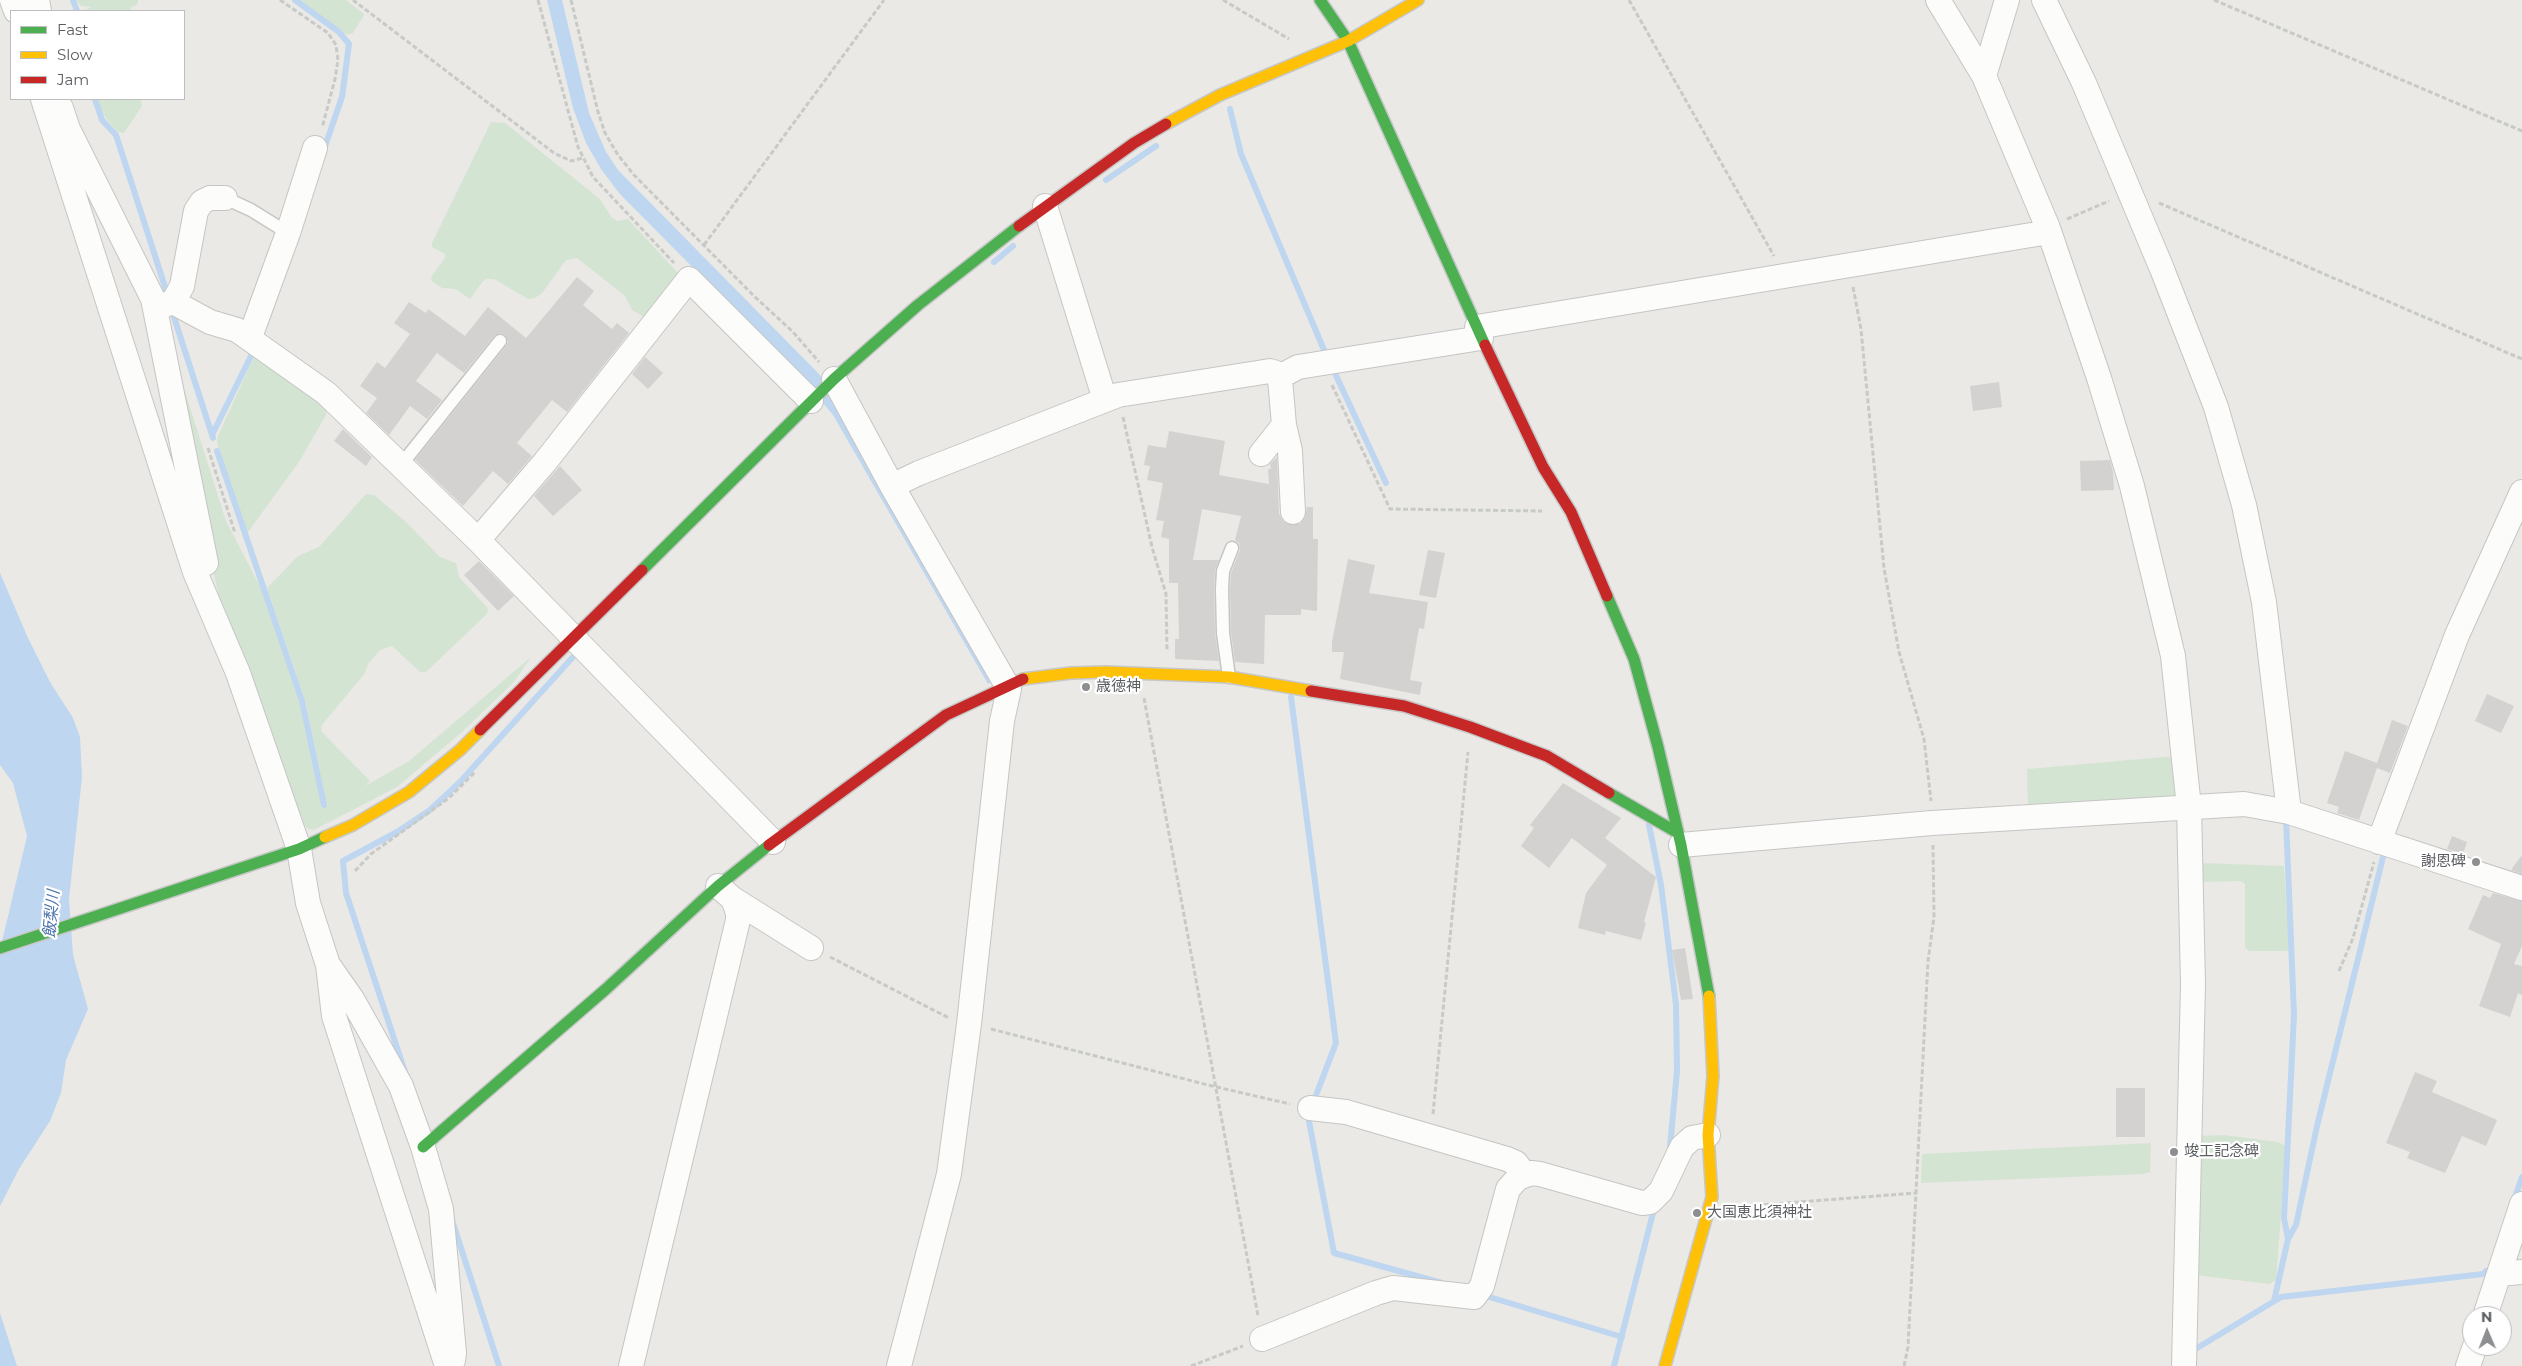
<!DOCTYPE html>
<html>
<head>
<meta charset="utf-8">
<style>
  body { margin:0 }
  #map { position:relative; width:2522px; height:1366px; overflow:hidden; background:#eae9e5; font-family:Montserrat,sans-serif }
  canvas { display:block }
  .legend { position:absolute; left:10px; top:10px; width:175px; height:90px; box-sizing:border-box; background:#fff; border:1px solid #bdbec0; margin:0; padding:6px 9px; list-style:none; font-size:15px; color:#5b5d61 }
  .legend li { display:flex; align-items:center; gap:10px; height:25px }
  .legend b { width:25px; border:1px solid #bdbec0 }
  .north { position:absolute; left:2462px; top:1306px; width:50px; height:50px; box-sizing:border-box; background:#fff; border:1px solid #bdbec0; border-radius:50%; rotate:359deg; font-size:14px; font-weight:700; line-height:20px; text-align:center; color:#5b5d61 }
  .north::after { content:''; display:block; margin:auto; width:18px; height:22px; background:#8d8e8f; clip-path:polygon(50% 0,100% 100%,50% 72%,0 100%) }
</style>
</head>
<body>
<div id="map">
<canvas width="2522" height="1366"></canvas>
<ul class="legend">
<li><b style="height:6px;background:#4caf50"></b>Fast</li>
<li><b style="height:6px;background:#ffc107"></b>Slow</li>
<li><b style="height:6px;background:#c62828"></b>Jam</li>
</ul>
<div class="north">N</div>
</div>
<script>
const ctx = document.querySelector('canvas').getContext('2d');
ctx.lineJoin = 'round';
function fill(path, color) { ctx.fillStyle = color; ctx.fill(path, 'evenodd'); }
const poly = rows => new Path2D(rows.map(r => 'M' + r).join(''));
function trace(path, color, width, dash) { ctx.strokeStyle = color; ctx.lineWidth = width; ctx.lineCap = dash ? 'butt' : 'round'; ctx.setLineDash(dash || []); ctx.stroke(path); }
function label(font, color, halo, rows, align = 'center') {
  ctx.font = font + ' Montserrat,"Noto Sans JP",sans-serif'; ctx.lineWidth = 4.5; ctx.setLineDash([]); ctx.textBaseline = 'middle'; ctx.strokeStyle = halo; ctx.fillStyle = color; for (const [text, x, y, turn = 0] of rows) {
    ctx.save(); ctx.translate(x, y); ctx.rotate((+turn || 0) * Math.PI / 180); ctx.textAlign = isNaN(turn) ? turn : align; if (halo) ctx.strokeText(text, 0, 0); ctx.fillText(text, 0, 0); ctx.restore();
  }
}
const green = poly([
  [76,0,138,0,138,4,130,8,133,11,82,11,92,7,81,6],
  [298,0,346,0,364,14,363,17,353,33,347,35],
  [98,99,141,99,142,106,124,133,118,132,108,121,102,112],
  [491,122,505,123,600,199,612,218,618,221,628,219,678,273,680,277,646,318,632,310,625,296,577,258,566,260,542,293,535,298,528,299,494,279,487,279,483,281,470,299,455,289,442,288,432,281,431,277,445,258,445,254,432,247,432,243],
  [163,335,168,338,226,521,262,590,300,702,322,806,329,805,326,803,305,700,267,588,298,556,319,547,366,494,374,495,406,522,440,557,456,563,459,577,488,608,487,614,426,672,420,672,392,646,380,650,368,664,365,673,322,725,321,731,370,781,365,786,409,761,531,657,514,682,462,732,397,787,314,830,308,829,304,824,220,602],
  [256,352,327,409,326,415,299,462,248,532,246,531,217,443,218,436],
  [2176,756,2179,799,2028,809,2027,769],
  [2201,863,2284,866,2289,948,2287,951,2249,951,2245,948,2245,884,2241,881,2202,882],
  [2223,1135,2278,1142,2286,1147,2276,1280,2269,1284,2195,1275,2198,1136],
  [2151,1143,2150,1172,2144,1174,1921,1183,1922,1154]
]);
const water = poly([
  [547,0,562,0,589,113,606,152,618,170,819,374,833,394,995,680,988,684,833,415,802,378,619,193,601,169,586,143,573,108],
  [0,573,28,638,50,682,73,718,80,737,82,777,69,899,73,955,88,1009,66,1060,61,1093,50,1121,19,1169,0,1206,0,950,27,836,13,783,0,765],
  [0,1313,17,1366,0,1366]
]);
const stream = poly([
  [73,0,77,11],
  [295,0,339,32,349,44,342,97,323,152],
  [95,99,102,120,116,135,167,293],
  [1230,109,1241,154,1327,357],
  [1106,180,1156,146],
  [994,262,1013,246],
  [172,311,213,438],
  [1333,369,1386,483],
  [212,435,254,350],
  [217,451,302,701,324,805],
  [1291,697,1336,1043,1313,1103],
  [2286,818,2294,1015,2284,1218,2288,1239],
  [1649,825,1661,885,1676,1005,1677,1071,1670,1147],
  [405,1072,346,893,343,861,397,832,430,810,460,782,572,658],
  [1310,1112,1308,1116,1334,1253,1442,1283],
  [2514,1200,2522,1177],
  [452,1220,499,1366],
  [1486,1296,1622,1337],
  [2274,1301,2288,1239,2296,1225,2317,1126,2384,853],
  [2194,1350,2281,1297,2483,1274,2486,1271,2491,1270,2492,1267],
  [1614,1366,1655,1205]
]);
const building = poly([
  [577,277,594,291,583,305,612,329,617,323,629,333,567,412,552,400,517,443,532,456,508,484,493,471,463,506,415,460,506,346,508,342,505,335,501,333,494,336,464,373,437,353,416,381,442,400,427,419,410,406,389,435,366,413,377,398,360,386,377,362,385,368,410,334,394,323,409,302,426,313,428,309,465,336,488,307,526,338],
  [645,357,663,373,648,389,632,374],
  [1999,382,2002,407,1973,411,1970,386],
  [343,429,372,457,366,466,334,441],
  [1169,431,1225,441,1219,475,1269,484,1268,469,1271,469,1270,464,1277,457,1279,513,1282,520,1287,524,1300,524,1305,518,1307,507,1313,507,1313,539,1318,539,1317,611,1301,609,1301,615,1265,615,1264,664,1235,662,1231,632,1230,589,1231,573,1240,550,1239,543,1235,540,1241,516,1202,509,1193,560,1219,560,1215,570,1214,589,1215,633,1219,661,1175,659,1175,639,1179,639,1178,583,1169,583,1169,539,1161,537,1164,521,1156,520,1163,483,1147,480,1150,466,1144,465,1148,445,1166,448],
  [2110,460,2113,472,2114,490,2081,491,2080,461],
  [560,466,582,490,553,516,534,496],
  [1428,550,1445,553,1436,598,1419,595],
  [1348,559,1375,565,1369,593,1428,602,1424,629,1419,628,1410,680,1422,682,1420,695,1340,679,1344,652,1332,652,1332,642],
  [479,561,514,596,498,611,464,575],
  [2487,694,2514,706,2501,733,2475,721],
  [2392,720,2408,726,2390,773,2377,768,2359,820,2337,813,2339,807,2327,803,2345,751,2377,763],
  [1563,783,1621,818,1605,838,1656,877,1644,922,1646,923,1641,940,1606,931,1605,935,1578,928,1586,893,1607,865,1572,838,1549,868,1521,846,1534,828,1530,825],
  [2452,836,2467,842,2463,854,2447,849],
  [2522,855,2522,874,2511,870],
  [2493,893,2522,901,2522,946,2514,964,2522,966,2522,995,2518,993,2510,1017,2479,1006,2501,944,2468,929,2483,895,2490,898],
  [1685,948,1693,999,1681,1000,1672,950],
  [2415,1072,2437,1081,2432,1092,2497,1120,2486,1146,2462,1136,2445,1173,2407,1158,2410,1152,2386,1143],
  [2116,1088,2145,1088,2145,1137,2116,1137]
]);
const path = poly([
  [280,0,328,33,336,45,338,60,335,79,322,128],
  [353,0,554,153,571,161,583,158],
  [538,0,578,147,593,177,674,263],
  [571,0,598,112,605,133,618,155,634,175,754,296,793,332,819,362],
  [1223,0,1289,39],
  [1629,0,1774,256],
  [2214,0,2522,131],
  [2159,203,2522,359],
  [2067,219,2109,201],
  [704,245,884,0],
  [1853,287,1861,329,1884,568,1899,652,1924,739,1931,801],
  [1332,385,1390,509,1542,511],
  [1123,417,1152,547,1166,594,1167,651],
  [208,448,235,533],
  [1144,698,1258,1316],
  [355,871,371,854,449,798,475,772],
  [830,957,949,1018],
  [2339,971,2353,938,2374,862],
  [991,1029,1208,1085,1290,1104],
  [1433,1114,1468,752],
  [1734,1207,1916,1193],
  [1191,1366,1243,1346],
  [1904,1366,1908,1347,1928,961,1934,917,1933,845]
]);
const lane = poly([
  [225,198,251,210,288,233],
  [401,465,500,341],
  [1229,677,1223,633,1222,589,1223,571,1232,548]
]);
const street = poly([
  [12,0,16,11],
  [37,0,39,11],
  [1938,0,1984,76],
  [2007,0,1984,76,2048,228,2099,378,2132,486,2173,656,2189,807,2193,984,2184,1366],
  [2044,0,2084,83,2162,269,2216,407,2244,505,2264,602,2289,812],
  [43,99,195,572,238,673,299,849,308,903,328,965,334,1016,447,1366],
  [61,108,68,129,153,299,206,563],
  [1045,206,1105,400],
  [173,302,182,286,196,211,202,202,210,198,225,198],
  [155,308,173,302,210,322,237,330,326,393,478,540,773,842],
  [1477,327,2049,232],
  [250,337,288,233,315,148],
  [834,379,892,486,1009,689,1002,721,969,1024,949,1174,899,1366],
  [1261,454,1284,425],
  [892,486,919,473,1118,395,1270,371,1276,373,1280,379],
  [1293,512,1290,451,1284,425,1280,379,1283,375,1298,367,1481,338],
  [478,540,545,462,689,279,811,401],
  [2379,842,2457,635,2522,492],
  [1681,845,1932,823,2244,804,2289,812,2522,888],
  [733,899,811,948],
  [329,966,352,999,401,1086,423,1147,441,1209,454,1353,453,1360],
  [1310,1108,1346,1112,1507,1159,1516,1163,1524,1174],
  [2499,1274,2522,1272],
  [2485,1316,2522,1204],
  [1262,1339,1376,1293,1393,1288,1474,1297,1482,1286,1508,1189,1518,1178,1531,1173,1540,1174,1642,1203,1650,1202,1661,1191,1682,1147,1692,1138,1708,1135],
  [631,1366,738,920,738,913,733,899,718,886],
  [2468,1366,2475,1346]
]);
const fast = poly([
  [1320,0,1348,41,1485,345],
  [642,570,834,379,918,305,1019,226],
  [1607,596,1634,659,1658,747,1681,845,1709,996],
  [1609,793,1678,833],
  [0,948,299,849,325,837],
  [423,1147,606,989,718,886,769,845]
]);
const slow = poly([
  [1166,124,1220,95,1348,41,1418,0],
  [1023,679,1071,673,1106,672,1229,677,1311,691],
  [325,837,353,825,409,792,460,750,480,730],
  [1665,1366,1712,1197,1708,1135,1713,1076,1709,996]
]);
const jam = poly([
  [1019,226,1134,143,1166,124],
  [1485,345,1543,467,1571,512,1607,596],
  [1311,691,1404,706,1470,727,1547,756,1609,793],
  [480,730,642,570],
  [769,845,946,715,1023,679]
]);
const markers = [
  [1086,687,5,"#8d8e8f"],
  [2476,862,5,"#8d8e8f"],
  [2174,1152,5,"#8d8e8f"],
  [1697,1213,5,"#8d8e8f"]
];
const poiNames = [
  ["歳徳神",1096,687],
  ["謝恩碑",2466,862,"right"],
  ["竣工記念碑",2184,1152],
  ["大国恵比須神社",1707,1213]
];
const waterNames = [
  ["飯梨川",52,914,-85]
];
fill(green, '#d4e4d3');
fill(water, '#bed6f0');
trace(stream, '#bed6f0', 6);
fill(building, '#d3d2d0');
trace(lane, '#c6c5c5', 15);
trace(street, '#c6c5c5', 26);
trace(fast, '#c6c7c7', 14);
trace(slow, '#c6c7c7', 14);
trace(jam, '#c6c7c7', 14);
trace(path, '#c8cac8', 3, [5, 2.5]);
trace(lane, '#fcfcfb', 12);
trace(street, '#fcfcfb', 24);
trace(fast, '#4caf50', 11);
trace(slow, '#ffc107', 11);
trace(jam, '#c62828', 11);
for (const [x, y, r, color] of markers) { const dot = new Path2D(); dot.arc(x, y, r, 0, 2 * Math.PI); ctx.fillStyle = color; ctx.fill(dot); trace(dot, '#fff', 2); }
label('15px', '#5b5d61', '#fff', poiNames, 'left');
label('italic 16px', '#4e74ac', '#fff', waterNames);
</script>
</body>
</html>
